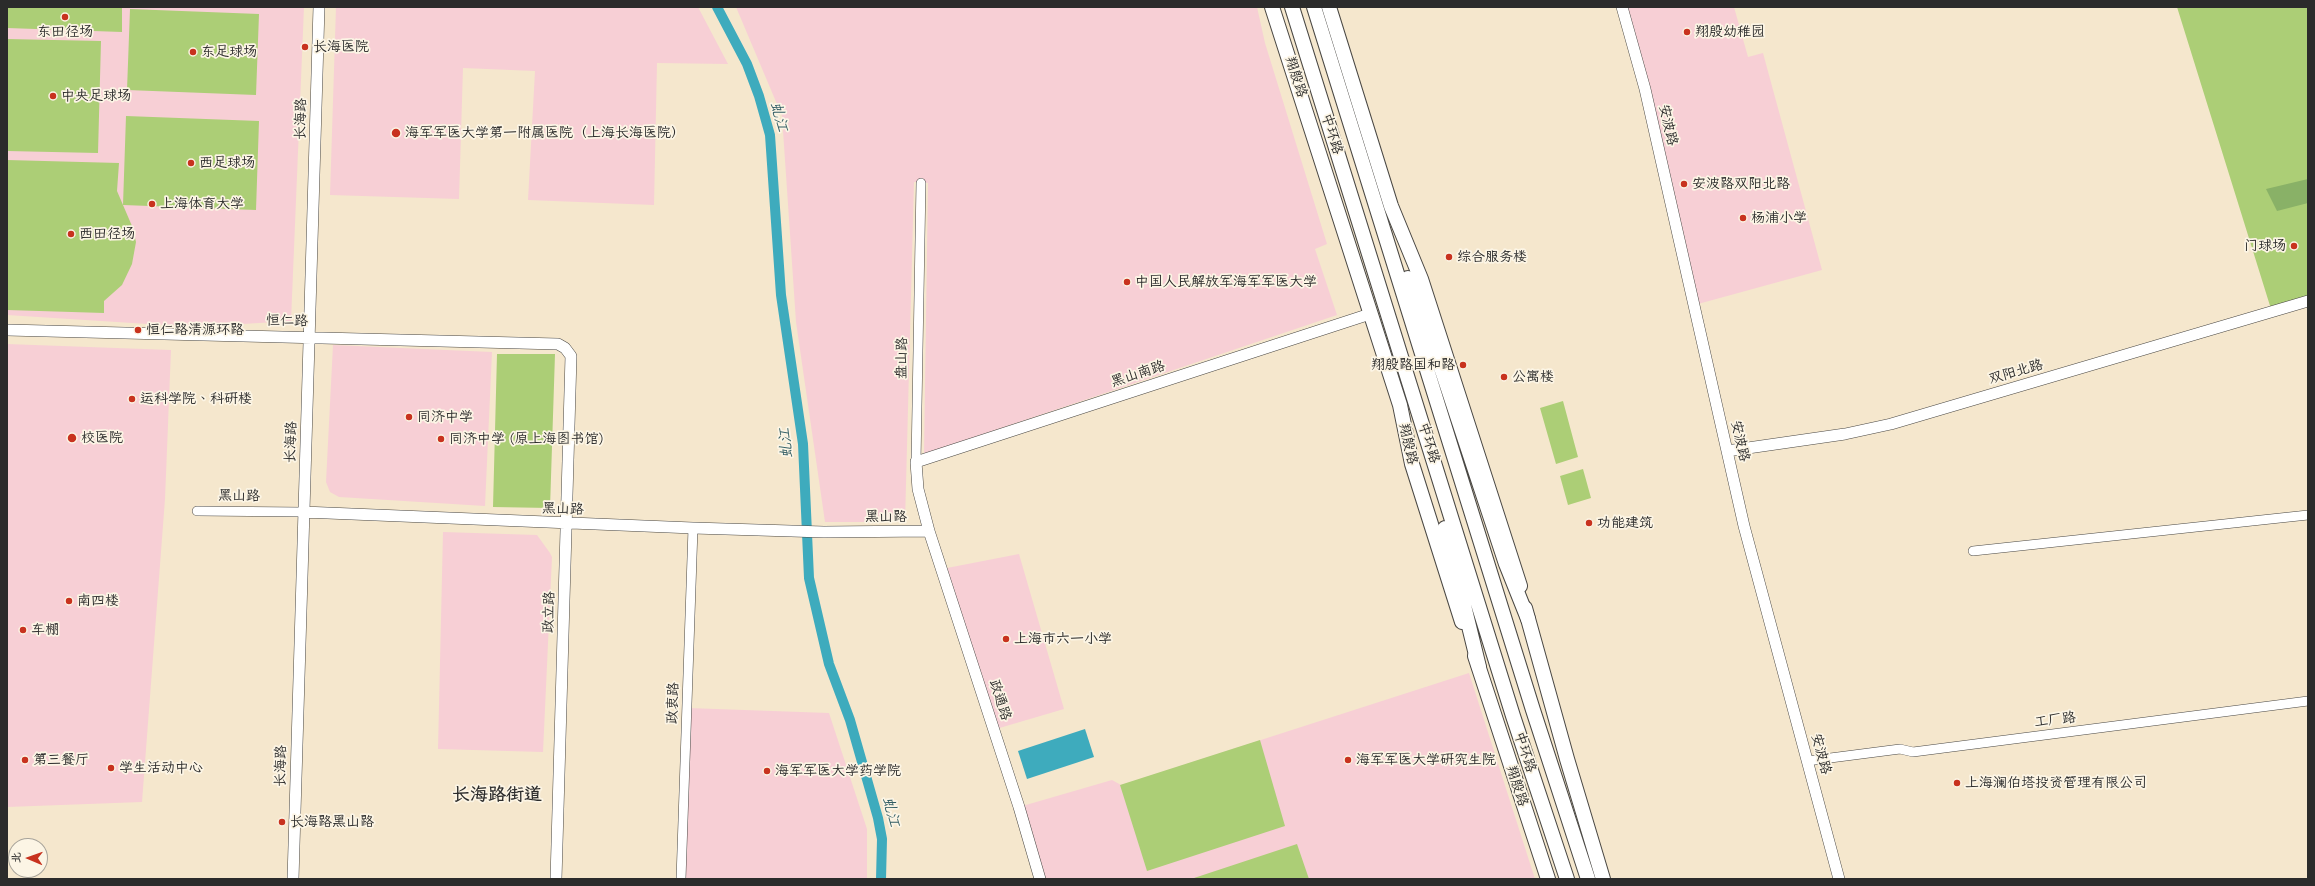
<!DOCTYPE html>
<html>
<head>
<meta charset="utf-8">
<style>
  body { margin:0 }
  #map { position:relative; width:2315px; height:886px; overflow:hidden; background:#f5e7cd; font-family:"Comic Neue","LXGW WenKai TC",sans-serif }
  canvas { display:block }
  .frame { position:absolute; inset:0; border:8px solid #2b2b2b; pointer-events:none }
  .north { position:absolute; left:8px; top:838px; width:40px; height:40px; box-sizing:border-box; background:#fcf5e5; border:1px solid #a8a49b; border-radius:50%; rotate:272deg; font-size:11px; font-weight:700; line-height:16px; text-align:center; color:#2b2b2b }
  .north::after { content:''; display:block; margin:auto; width:14px; height:18px; background:#c8321e; clip-path:polygon(50% 0,100% 100%,50% 72%,0 100%) }
</style>
</head>
<body>
<div id="map">
<canvas width="2315" height="886"></canvas>
<div class="frame"></div>
<div class="north">北</div>
</div>
<script>
const ctx = document.querySelector('canvas').getContext('2d');
ctx.lineJoin = 'round';
function fill(path, color) { ctx.fillStyle = color; ctx.fill(path, 'evenodd'); }
const poly = rows => new Path2D(rows.map(r => 'M' + r).join(''));
function trace(path, color, width, dash) { ctx.strokeStyle = color; ctx.lineWidth = width; ctx.lineCap = dash ? 'butt' : 'round'; ctx.setLineDash(dash || []); ctx.stroke(path); }
function label(font, color, halo, rows, align = 'center') {
  ctx.font = font + ' "Comic Neue","LXGW WenKai TC",sans-serif'; ctx.lineWidth = 3.5; ctx.setLineDash([]); ctx.textBaseline = 'middle'; ctx.strokeStyle = halo; ctx.fillStyle = color; for (const [text, x, y, turn = 0] of rows) {
    ctx.save(); ctx.translate(x, y); ctx.rotate((+turn || 0) * Math.PI / 180); ctx.textAlign = isNaN(turn) ? turn : align; if (halo) ctx.strokeText(text, 0, 0); ctx.fillText(text, 0, 0); ctx.restore();
  }
}
const built = poly([
  [7,7,304,7,291,321,195,327,7,315],
  [336,7,698,7,728,64,657,63,654,205,528,200,535,71,463,68,459,199,330,195],
  [736,7,1257,7,1265,43,1327,244,1315,249,1337,315,924,454,928,183,914,182,905,522,825,522,796,322,782,116],
  [1626,7,1734,7,1748,57,1763,53,1822,270,1698,304],
  [7,344,171,350,165,499,142,802,7,807],
  [333,345,492,352,485,506,339,497,330,492,326,482],
  [443,532,537,535,550,553,552,557,543,752,438,749],
  [1019,554,1064,709,996,729,947,568],
  [1469,673,1535,879,1040,879,1019,807,1112,780,1121,785],
  [688,708,829,713,867,829,867,879,682,879]
]);
const green = poly([
  [7,7,122,7,122,32,7,28],
  [2177,7,2308,7,2308,296,2271,309],
  [130,9,259,14,256,95,127,90],
  [7,39,101,41,98,153,7,151],
  [126,116,259,121,256,210,123,205],
  [7,160,119,163,117,191,132,226,136,242,132,264,122,285,104,301,104,313,7,310],
  [497,354,555,354,550,508,493,507],
  [1563,401,1578,457,1556,464,1540,408],
  [1583,469,1591,498,1568,505,1560,476],
  [1260,740,1285,826,1147,871,1120,785],
  [1297,844,1309,879,1191,879]
]);
const forest = poly([
  [2308,179,2308,203,2277,211,2266,189]
]);
const water = poly([
  [1085,729,1094,757,1027,779,1018,751]
]);
const canal = poly([
  [717,7,747,64,759,96,770,135,781,295,803,444,809,578,829,664,850,720,878,818,882,839,881,879]
]);
const minor = poly([
  [916,462,921,183],
  [197,511,303,512],
  [1973,551,2308,515],
  [1807,761,1900,749,1913,752,2308,701],
  [681,879,693,528]
]);
const tertiary = poly([
  [1622,7,1645,89,1744,526,1839,879],
  [7,330,558,344,565,348,571,356,556,879],
  [1727,451,1845,434,1891,424,2308,301],
  [303,512,693,528,824,532,929,531],
  [293,879,319,7],
  [1040,879,1019,807,929,531,918,489,916,462,1370,314]
]);
const primary = poly([
  [1272,7,1400,405,1412,464,1462,622],
  [1329,7,1391,206,1421,279,1520,586],
  [1525,608,1567,759,1603,879],
  [1475,656,1548,879]
]);
const trunk = poly([
  [1292,7,1513,716,1567,879],
  [1314,7,1533,710,1588,879],
  [1408,278,1425,319,1506,564,1528,619],
  [1445,528,1479,667]
]);
const markers = [
  [65,17,4,"#c8321e"],
  [1687,32,4,"#c8321e"],
  [305,47,4,"#c8321e"],
  [193,52,4,"#c8321e"],
  [53,96,4,"#c8321e"],
  [396,133,5,"#c8321e"],
  [191,163,4,"#c8321e"],
  [1684,184,4,"#c8321e"],
  [152,204,4,"#c8321e"],
  [1743,218,4,"#c8321e"],
  [71,234,4,"#c8321e"],
  [2294,246,4,"#c8321e"],
  [1449,257,4,"#c8321e"],
  [1127,282,4,"#c8321e"],
  [138,330,4,"#c8321e"],
  [1463,365,4,"#c8321e"],
  [1504,377,4,"#c8321e"],
  [132,399,4,"#c8321e"],
  [409,417,4,"#c8321e"],
  [72,438,5,"#c8321e"],
  [441,439,4,"#c8321e"],
  [1589,523,4,"#c8321e"],
  [69,601,4,"#c8321e"],
  [23,630,4,"#c8321e"],
  [1006,639,4,"#c8321e"],
  [25,760,4,"#c8321e"],
  [1348,760,4,"#c8321e"],
  [111,768,4,"#c8321e"],
  [767,771,4,"#c8321e"],
  [1957,783,4,"#c8321e"],
  [282,822,4,"#c8321e"]
];
const poiNames = [
  ["东田径场",65,32,"center"],
  ["翔殷幼稚园",1695,32],
  ["长海医院",313,47],
  ["东足球场",201,52],
  ["中央足球场",61,96],
  ["海军军医大学第一附属医院（上海长海医院）",405,133],
  ["西足球场",199,163],
  ["安波路双阳北路",1692,184],
  ["上海体育大学",160,204],
  ["杨浦小学",1751,218],
  ["西田径场",79,234],
  ["门球场",2286,246,"right"],
  ["综合服务楼",1457,257],
  ["中国人民解放军海军军医大学",1135,282],
  ["恒仁路清源环路",146,330],
  ["翔殷路国和路",1455,365,"right"],
  ["公寓楼",1512,377],
  ["运科学院、科研楼",140,399],
  ["同济中学",417,417],
  ["校医院",81,438],
  ["同济中学 (原上海图书馆)",449,439],
  ["功能建筑",1597,523],
  ["南四楼",77,601],
  ["车棚",31,630],
  ["上海市六一小学",1014,639],
  ["第三餐厅",33,760],
  ["海军军医大学研究生院",1356,760],
  ["学生活动中心",119,768],
  ["海军军医大学药学院",775,771],
  ["上海澜伯塔投资管理有限公司",1965,783],
  ["长海路黑山路",290,822]
];
const streetNames = [
  ["翔殷路",1296,77,72],
  ["长海路",301,119,-89],
  ["安波路",1668,125,77],
  ["中环路",1332,134,73],
  ["恒仁路",287,321,1],
  ["盘山路",902,358,-89],
  ["双阳北路",2016,372,-16],
  ["黑山南路",1138,374,-18],
  ["安波路",1740,441,77],
  ["长海路",291,442,-88],
  ["中环路",1429,443,73],
  ["翔殷路",1408,444,77],
  ["黑山路",239,496,1],
  ["黑山路",563,509,2],
  ["黑山路",886,517],
  ["政立路",549,612,-88],
  ["政通路",1000,700,72],
  ["政衷路",673,703,-88],
  ["工厂路",2055,720,-7],
  ["中环路",1525,752,72],
  ["安波路",1821,754,75],
  ["长海路",281,766,-89],
  ["翔殷路",1517,786,72]
];
const waterNames = [
  ["虬江",779,117,75],
  ["虬江",786,443,-96],
  ["虬江",891,812,76]
];
const districtNames = [
  ["长海路街道",497,795]
];
fill(built, '#f7cfd5');
fill(green, '#acce76');
fill(forest, '#89b167');
fill(water, '#3eabbd');
trace(canal, '#3eabbd', 10);
trace(minor, '#494743', 10);
trace(tertiary, '#494743', 12);
trace(primary, '#494743', 16);
trace(trunk, '#494743', 16);
trace(minor, '#fff', 9);
trace(tertiary, '#fff', 11);
trace(primary, '#fff', 14);
trace(trunk, '#fff', 14);
for (const [x, y, r, color] of markers) { const dot = new Path2D(); dot.arc(x, y, r, 0, 2 * Math.PI); ctx.fillStyle = color; ctx.fill(dot); trace(dot, '#fcf5e5', 1.5); }
label('14px', '#2b2b2b', '#fcf5e5', poiNames, 'left');
label('14px', '#2b2b2b', '#fcf5e5', streetNames);
label('italic 15px', '#335e65', '#fcf5e5', waterNames);
label('bold 18px', '#2b2b2b', '#fcf5e5', districtNames);
</script>
</body>
</html>
